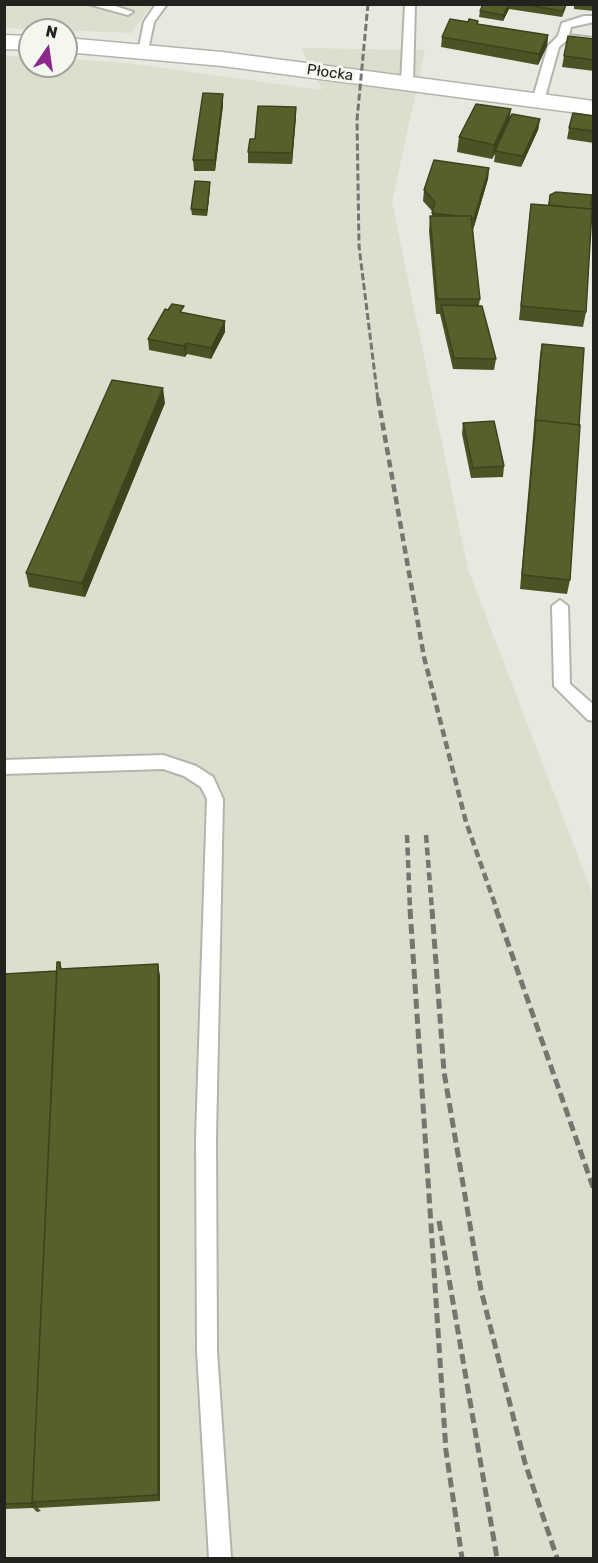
<!DOCTYPE html>
<html>
<head>
<meta charset="utf-8">
<style>
  body { margin:0 }
  #map { position:relative; width:598px; height:1563px; overflow:hidden; background:#e7e9e0; font-family:Rubik,sans-serif }
  canvas { display:block }
  .frame { position:absolute; inset:0; border:6px solid #22221f; pointer-events:none }
  .north { position:absolute; left:18px; top:18px; width:60px; height:60px; box-sizing:border-box; background:#f4f7ed; border:2px solid #a0a29b; border-radius:50%; rotate:13deg; font-size:16px; font-weight:700; line-height:24px; text-align:center; color:#22221f }
  .north::after { content:''; display:block; margin:auto; width:21px; height:27px; background:#8c278d; clip-path:polygon(50% 0,100% 100%,50% 72%,0 100%) }
</style>
</head>
<body>
<div id="map">
<canvas width="598" height="1563"></canvas>
<div class="frame"></div>
<div class="north">N</div>
</div>
<script>
const ctx = document.querySelector('canvas').getContext('2d');
ctx.lineJoin = 'round';
function fill(path, color) { ctx.fillStyle = color; ctx.fill(path, 'evenodd'); }
const poly = rows => new Path2D(rows.map(r => 'M' + r).join(''));
function trace(path, color, width, dash) { ctx.strokeStyle = color; ctx.lineWidth = width; ctx.lineCap = dash ? 'butt' : 'round'; ctx.setLineDash(dash || []); ctx.stroke(path); }
function label(font, color, halo, rows, align = 'center') {
  ctx.font = font + ' Rubik,sans-serif'; ctx.lineWidth = 6; ctx.setLineDash([]); ctx.textBaseline = 'middle'; ctx.strokeStyle = halo; ctx.fillStyle = color; for (const [text, x, y, turn = 0] of rows) {
    ctx.save(); ctx.translate(x, y); ctx.rotate((+turn || 0) * Math.PI / 180); ctx.textAlign = isNaN(turn) ? turn : align; if (halo) ctx.strokeText(text, 0, 0); ctx.fillText(text, 0, 0); ctx.restore();
  }
}
const built = poly([
  [5,5,152,5,131,33,5,28],
  [301,48,425,50,392,202,468,569,593,895,593,1558,5,1558,4,56,30,57,30,66,66,66,66,59,127,63,322,90]
]);
const service = poly([
  [88,4,109,4,133,12,128,15,88,4],
  [156,4,167,4,154,22,148,50,138,52,144,22,156,4],
  [405,4,415,4,413,83,407,86,401,83,405,4],
  [584,16,594,16,594,22,571,27,569,35,594,38,594,44,566,41,559,47,544,101,534,103,532,101,548,46,558,36,562,23,584,16],
  [560,600,568,606,570,684,594,705,594,721,588,720,554,686,552,606,560,600],
  [163,755,196,766,213,777,223,799,216,1137,217,1351,231,1558,209,1558,197,1351,196,1137,207,799,201,787,184,776,163,769,4,774,4,760,163,755]
]);
const tertiary = poly([
  [4,35,30,36,30,50,4,49,4,35],
  [66,38,222,52,594,101,594,115,222,66,66,52,66,38]
]);
const railFar2 = poly([
  [368,4,357,120,359,246,378,400]
]);
const railFar1 = poly([
  [378,398,424,657,466,822,497,910],
  [407,835,410,910],
  [426,835,432,910]
]);
const rail = poly([
  [410,909,446,1451,462,1558],
  [432,909,444,1072,481,1290,525,1463,557,1558],
  [496,909,594,1190],
  [439,1221,497,1558]
]);
const wall = poly([
  [483,4,566,5,565,10,562,17,509,9,503,21,479,17,480,11],
  [574,4,594,4,594,11,574,9],
  [478,24,548,35,547,46,538,65,441,47,442,37],
  [594,39,594,71,562,67,564,56],
  [223,105,215,171,194,171,193,160],
  [296,107,292,164,248,163,248,152,255,139],
  [594,116,594,143,567,139,569,128],
  [510,119,540,119,538,130,521,167,494,162,495,154,492,159,457,152,459,137],
  [489,168,488,179,473,230,480,299,479,305,496,359,494,370,453,369,440,314,436,314,429,231,430,216,432,216,432,211,423,201,424,190],
  [210,188,207,216,192,215,191,209],
  [550,195,586,312,583,327,519,320,531,204,548,205],
  [184,313,225,332,211,359,187,354,185,357,149,350,148,339],
  [542,344,570,580,567,594,520,589,540,355],
  [165,403,85,597,29,587,26,573],
  [463,423,504,466,503,477,471,478,462,434],
  [60,962,62,969,158,964,160,977,160,1501,38,1508,41,1511,37,1512,33,1508,4,1509,4,974,57,971]
]);
const shadedWall = poly([
  [509,4,509,9,503,21,503,15],
  [548,35,547,46,538,65,539,54],
  [223,94,223,105,215,171,215,160],
  [296,107,296,118,292,164,292,153],
  [511,109,509,124,495,151,492,159,494,145],
  [540,119,538,130,521,167,523,156],
  [489,168,488,179,473,230,474,219],
  [210,182,210,188,207,216,207,210],
  [225,321,225,332,211,359,211,348],
  [186,343,187,354,185,357,184,346],
  [163,388,165,403,85,597,82,583],
  [158,964,160,977,160,1501,158,1495]
]);
const building = poly([
  [483,4,509,4,503,15,480,11,483,4],
  [521,4,565,4,566,5,563,11,521,4],
  [450,19,468,22,469,19,478,21,477,24,548,35,539,54,442,37,450,19],
  [568,36,594,39,594,60,564,56,568,36],
  [203,93,223,94,215,160,193,160,203,93],
  [476,104,511,109,494,145,459,137,476,104],
  [258,106,296,107,292,153,248,152,250,139,255,139,258,106],
  [573,113,594,116,594,131,569,128,573,113],
  [512,114,540,119,523,156,495,151,512,114],
  [434,160,489,168,474,219,471,219,471,216,457,216,432,213,435,202,424,190,434,160],
  [195,181,210,182,207,210,191,209,195,181],
  [556,192,592,195,591,209,549,205,550,195,556,192],
  [531,204,592,209,586,312,521,306,531,204],
  [430,216,471,216,480,299,437,299,430,216],
  [172,304,184,306,180,312,225,321,211,348,186,343,184,346,148,339,165,309,168,310,172,304],
  [441,305,482,306,496,359,454,358,441,305],
  [542,344,584,348,579,425,536,420,535,424,542,344],
  [112,380,163,388,82,583,26,573,112,380],
  [536,420,580,425,570,580,522,575,536,420],
  [494,421,504,466,473,468,463,423,494,421],
  [57,962,60,962,60,969,158,964,158,1495,33,1502,36,1506,32,1506,57,962],
  [57,971,32,1503,4,1504,4,974,57,971]
]);
const farStreetnames = [
  ["Płocka",330,73,8]
];
fill(built, '#dbdfce');
trace(service, '#b3b5ac', 4);
trace(tertiary, '#b3b5ac', 3);
fill(service, '#fff');
fill(tertiary, '#fff');
trace(railFar2, '#757670', 3, [7, 3]);
trace(railFar1, '#757670', 4.5, [8, 4.5]);
trace(rail, '#757670', 5, [10, 5]);
fill(wall, '#4b5324');
fill(shadedWall, '#3d431d');
fill(building, '#57602a');
trace(building, '#3d431d', 1.5);
label('15px', '#22221f', '#f4f7ed', farStreetnames);
</script>
</body>
</html>
